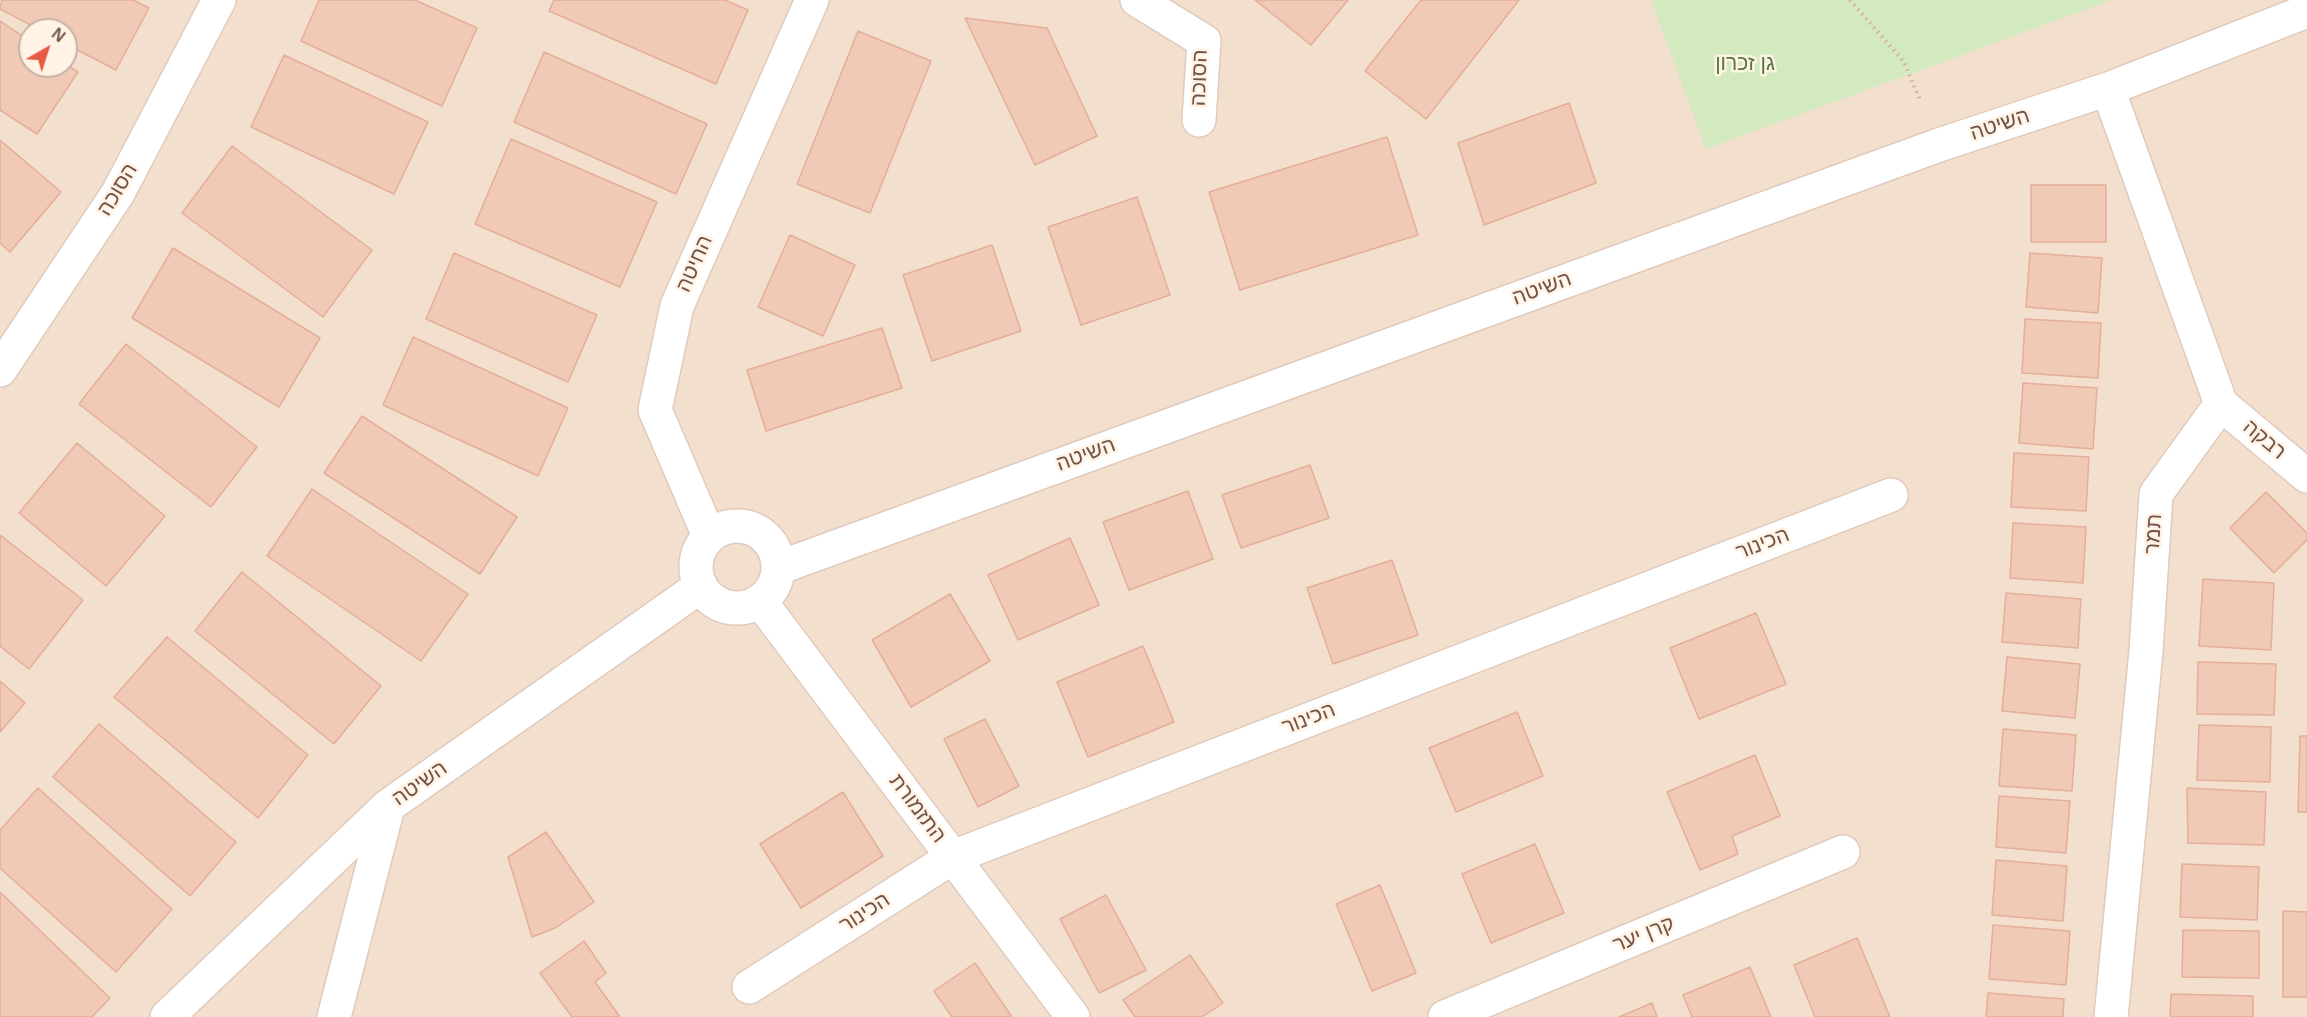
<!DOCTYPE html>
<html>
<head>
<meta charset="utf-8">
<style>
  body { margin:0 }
  #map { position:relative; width:2307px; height:1017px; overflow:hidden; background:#fceedf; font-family:Helvetica,sans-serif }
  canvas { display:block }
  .north { position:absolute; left:18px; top:18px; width:60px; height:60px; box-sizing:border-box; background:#fff3e5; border:2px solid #c7b3a6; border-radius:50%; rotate:39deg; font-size:16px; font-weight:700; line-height:24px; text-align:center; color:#725347 }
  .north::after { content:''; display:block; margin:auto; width:21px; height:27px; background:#e75a44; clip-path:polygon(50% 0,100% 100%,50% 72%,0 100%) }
</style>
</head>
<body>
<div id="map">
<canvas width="2307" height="1017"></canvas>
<div class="north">N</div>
</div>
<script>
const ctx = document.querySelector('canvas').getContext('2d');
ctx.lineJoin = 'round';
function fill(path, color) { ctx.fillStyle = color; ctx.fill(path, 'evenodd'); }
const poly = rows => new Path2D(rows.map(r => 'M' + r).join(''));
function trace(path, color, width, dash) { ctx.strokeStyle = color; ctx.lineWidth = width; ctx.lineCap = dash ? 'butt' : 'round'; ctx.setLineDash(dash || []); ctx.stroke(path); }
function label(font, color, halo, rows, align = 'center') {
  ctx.font = font + ' Helvetica,"Noto Sans Hebrew",sans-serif'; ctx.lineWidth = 5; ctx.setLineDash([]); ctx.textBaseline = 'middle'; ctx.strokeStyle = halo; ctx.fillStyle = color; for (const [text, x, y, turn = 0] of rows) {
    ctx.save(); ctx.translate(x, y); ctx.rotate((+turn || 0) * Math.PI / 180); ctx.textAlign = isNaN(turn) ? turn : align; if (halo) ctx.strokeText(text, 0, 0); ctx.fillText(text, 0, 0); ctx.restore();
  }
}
const residential = poly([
  [0,0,2307,0,2307,1017,0,1017],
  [30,30,66,30,66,66,30,66]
]);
const green = poly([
  [1651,0,2112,0,1706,149]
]);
const building = poly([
  [2,0,133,0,149,8,116,70,66,44,66,30,40,30,0,9,2,0],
  [319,0,415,0,477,28,442,106,301,41,319,0],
  [554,0,725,0,748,10,716,84,549,11,554,0],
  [1255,0,1348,0,1311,45,1255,0],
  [1421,0,1519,0,1426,119,1365,71,1421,0],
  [965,18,1047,28,1097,136,1035,165,965,18],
  [0,21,30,41,30,66,66,66,66,64,78,72,37,134,0,110,0,21],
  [858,31,931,61,870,213,797,184,858,31],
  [544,52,707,124,676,194,514,122,544,52],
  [284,55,428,122,394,194,251,127,284,55],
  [1569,103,1596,183,1484,225,1458,143,1569,103],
  [1387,137,1418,235,1240,290,1209,192,1387,137],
  [511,139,657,202,620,287,475,224,511,139],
  [0,140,61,192,10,252,0,243,0,140],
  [232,146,372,250,323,317,182,213,232,146],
  [2031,185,2106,185,2106,242,2031,242,2031,185],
  [1137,197,1170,295,1081,325,1048,227,1137,197],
  [790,235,855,265,823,336,758,307,790,235],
  [992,245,1021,331,932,361,903,275,992,245],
  [173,248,320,338,279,407,132,318,173,248],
  [454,253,597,315,568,382,426,319,454,253],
  [2030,253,2102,258,2098,313,2026,307,2030,253],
  [2025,319,2101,323,2098,378,2022,373,2025,319],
  [882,328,902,388,766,431,747,370,882,328],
  [413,337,568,408,538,476,383,405,413,337],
  [126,344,257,447,211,507,79,404,126,344],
  [2023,383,2097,388,2093,449,2019,443,2023,383],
  [362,416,517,517,480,574,324,473,362,416],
  [77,443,165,516,106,586,19,513,77,443],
  [2014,453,2089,457,2086,511,2011,507,2014,453],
  [1310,465,1329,518,1241,548,1222,495,1310,465],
  [312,489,468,594,421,661,267,556,312,489],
  [1188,491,1213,559,1129,590,1103,522,1188,491],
  [2266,492,2307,533,2307,540,2274,573,2230,528,2266,492],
  [2013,523,2086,527,2083,583,2010,578,2013,523],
  [0,535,83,600,29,669,0,646,0,535],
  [1070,538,1099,605,1018,640,988,575,1070,538],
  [1392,560,1418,635,1333,664,1307,588,1392,560],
  [242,572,381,686,334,744,195,631,242,572],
  [2203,579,2274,583,2271,650,2199,646,2203,579],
  [2006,593,2081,599,2078,648,2002,642,2006,593],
  [950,594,990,661,911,707,872,640,950,594],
  [1756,613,1786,684,1699,719,1670,648,1756,613],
  [167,637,308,755,258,818,114,697,167,637],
  [1143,646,1174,722,1088,757,1057,682,1143,646],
  [2007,657,2080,664,2075,718,2002,711,2007,657],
  [2198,662,2276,664,2274,715,2197,714,2198,662],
  [0,681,25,703,0,732,0,681],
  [1517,712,1543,776,1456,812,1429,748,1517,712],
  [985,719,1019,786,978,807,944,739,985,719],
  [99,724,236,842,190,896,53,777,99,724],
  [2199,725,2271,727,2270,782,2197,780,2199,725],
  [2003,729,2076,735,2072,791,1999,786,2003,729],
  [2300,736,2307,736,2307,812,2298,812,2300,736],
  [1755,755,1780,816,1732,836,1738,854,1700,870,1667,792,1755,755],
  [38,788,172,909,116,972,0,868,0,830,38,788],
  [2187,788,2266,792,2264,845,2188,843,2187,788],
  [843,792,883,856,801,908,760,844,843,792],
  [1999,796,2070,801,2066,853,1996,847,1999,796],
  [546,832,594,902,555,928,532,937,508,857,546,832],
  [1535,844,1564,913,1491,943,1462,874,1535,844],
  [1996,860,2067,866,2063,921,1992,915,1996,860],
  [2182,864,2259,867,2257,920,2180,917,2182,864],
  [1380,885,1416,973,1372,991,1336,904,1380,885],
  [0,892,110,998,92,1017,0,1017,0,892],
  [1106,895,1146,970,1099,993,1060,919,1106,895],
  [2283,911,2307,912,2307,997,2283,997,2283,911],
  [1993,925,2070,931,2066,985,1989,979,1993,925],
  [2183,930,2259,931,2259,978,2182,977,2183,930],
  [1857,938,1890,1017,1815,1017,1794,965,1857,938],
  [584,941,606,973,595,982,620,1017,572,1017,540,973,584,941],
  [1190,955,1223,1003,1202,1017,1135,1017,1123,1000,1190,955],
  [975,963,1012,1017,952,1017,934,991,975,963],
  [1750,967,1771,1017,1692,1017,1683,995,1750,967],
  [1988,993,2064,999,2063,1017,1986,1017,1988,993],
  [2171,994,2253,996,2253,1017,2170,1017,2171,994],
  [1652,1003,1657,1017,1619,1017,1652,1003]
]);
const path = poly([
  [1850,0,1904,62,1920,100]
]);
const minor = poly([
  [1137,0,1204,41,1199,120],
  [2108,89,2221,404],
  [0,370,118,193,219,0],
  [2221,404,2307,476],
  '696 567a41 41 0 1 1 82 0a41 41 0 1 1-82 0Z',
  [709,536,655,410,677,306,812,0],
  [778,568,1939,145,2108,89,2307,11],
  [760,601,1073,1017],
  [749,987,953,857,1891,495],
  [167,1017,388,806,701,586],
  [334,1017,388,807],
  [1445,1017,1843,852],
  [2111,1017,2146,651,2156,494,2221,404]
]);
const parkNames = [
  ["גן זכרון",1745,64]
];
const streetNames = [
  ["הסוכה",1200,78,-88],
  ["השיטה",2000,125,-18],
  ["הסוכה",118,190,-59],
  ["החיטה",695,264,-66],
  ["השיטה",1542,289,-20],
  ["רבקה",2264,440,40],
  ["השיטה",1086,455,-20],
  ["תמר",2154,534,-86],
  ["הכינור",1763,544,-21],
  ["הכינור",1309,719,-21],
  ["השיטה",420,784,-35],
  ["התזמורת",917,809,53],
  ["הכינור",865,913,-33],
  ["קרן יער",1644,935,-22]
];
fill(residential, '#f3dfce');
fill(green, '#d3e9bf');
fill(building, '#f1c9b7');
trace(building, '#e4ae98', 1.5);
trace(minor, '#e0cabc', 36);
trace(path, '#d6ad9b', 4, [1.5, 4.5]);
trace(minor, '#fff', 33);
label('21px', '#557840', '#fff3e5', parkNames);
label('21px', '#725347', '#fff3e5', streetNames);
</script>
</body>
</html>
